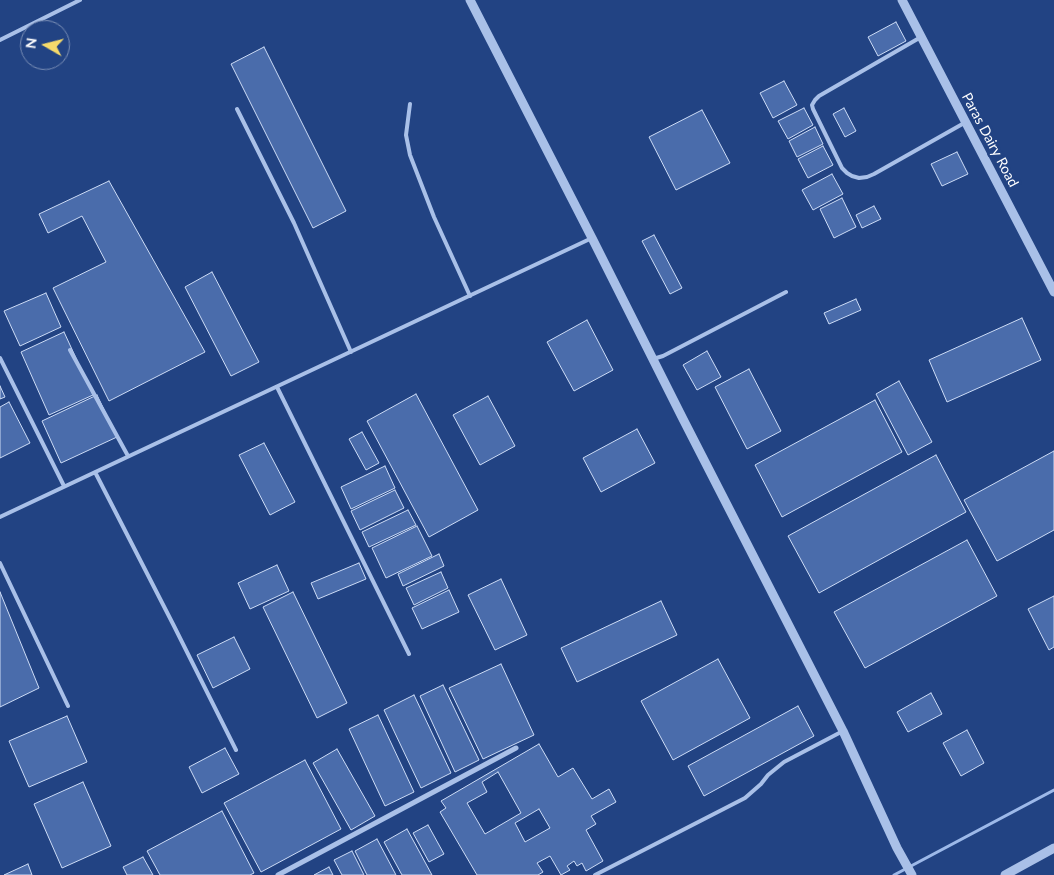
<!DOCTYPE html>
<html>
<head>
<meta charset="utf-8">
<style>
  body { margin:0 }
  #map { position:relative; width:1054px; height:875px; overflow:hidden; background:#224383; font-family:Lato,sans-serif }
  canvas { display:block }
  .north { position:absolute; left:20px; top:20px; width:50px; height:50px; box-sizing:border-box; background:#224383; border:1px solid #7a8eb5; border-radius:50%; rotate:278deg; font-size:14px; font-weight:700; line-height:20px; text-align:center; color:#fff }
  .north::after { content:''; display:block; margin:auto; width:18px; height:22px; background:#f5da6b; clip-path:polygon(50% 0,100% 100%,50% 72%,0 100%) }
</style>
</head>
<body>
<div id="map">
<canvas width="1054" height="875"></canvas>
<div class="north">N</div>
</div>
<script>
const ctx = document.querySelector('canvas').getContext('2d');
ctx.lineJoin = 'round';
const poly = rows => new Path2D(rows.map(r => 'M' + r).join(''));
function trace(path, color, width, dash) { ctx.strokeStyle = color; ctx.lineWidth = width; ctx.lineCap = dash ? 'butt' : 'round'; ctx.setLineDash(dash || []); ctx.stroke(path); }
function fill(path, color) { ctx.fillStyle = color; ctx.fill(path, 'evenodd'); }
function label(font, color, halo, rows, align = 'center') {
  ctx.font = font + ' Lato,sans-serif'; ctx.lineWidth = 5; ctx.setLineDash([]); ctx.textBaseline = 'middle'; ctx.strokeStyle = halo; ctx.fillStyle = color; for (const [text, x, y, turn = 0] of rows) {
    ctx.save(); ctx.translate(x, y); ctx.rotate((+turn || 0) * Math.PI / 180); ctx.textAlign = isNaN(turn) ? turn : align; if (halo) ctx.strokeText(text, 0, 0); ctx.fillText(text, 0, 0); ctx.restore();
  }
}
const stream = poly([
  [894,875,1054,790]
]);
const building = poly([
  [896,22,906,41,878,56,868,37,896,22],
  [264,47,346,211,313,228,231,64,264,47],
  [784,81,797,105,773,118,760,93,784,81],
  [804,108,813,125,788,139,778,121,804,108],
  [844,108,856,131,845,137,833,114,844,108],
  [702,110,730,163,676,190,649,137,702,110],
  [815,127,823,144,797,157,789,141,815,127],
  [823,146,833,165,808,178,798,159,823,146],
  [957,152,968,174,942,186,931,164,957,152],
  [832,174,843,194,813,210,802,190,832,174],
  [109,181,205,352,109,401,53,288,106,262,82,216,48,233,39,214,109,181],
  [842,198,856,227,834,238,820,209,842,198],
  [874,206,881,219,862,228,856,215,874,206],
  [654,235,682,288,670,294,642,241,654,235],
  [212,272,259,362,231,376,185,287,212,272],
  [46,293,61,327,20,346,4,311,46,293],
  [856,299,861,310,829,324,824,313,856,299],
  [1022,318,1041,360,947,402,929,360,1022,318],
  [587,320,613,370,574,391,547,342,587,320],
  [64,332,93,395,49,415,21,352,64,332],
  [707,351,721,377,697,390,683,365,707,351],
  [749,369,781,431,747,449,715,387,749,369],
  [899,381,932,442,908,455,876,394,899,381],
  [0,386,5,397,0,399,0,386],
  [416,394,478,510,429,537,367,421,416,394],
  [97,395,117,437,61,463,42,421,97,395],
  [488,396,515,446,480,465,453,415,488,396],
  [875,400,902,452,782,517,755,465,875,400],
  [9,402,30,443,0,458,0,407,9,402],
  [637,429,655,463,601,492,583,458,637,429],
  [362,432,379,463,366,470,349,439,362,432],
  [264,443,295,502,270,515,239,455,264,443],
  [1054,451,1054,530,997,561,964,500,1054,451],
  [936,455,966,512,819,593,788,536,936,455],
  [385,466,395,488,351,509,341,487,385,466],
  [395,490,404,508,360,530,351,511,395,490],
  [408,510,416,525,369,547,362,532,408,510],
  [417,526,432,556,386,578,372,548,417,526],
  [967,540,997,596,865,668,834,612,967,540],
  [439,554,444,566,403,586,398,574,439,554],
  [359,563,366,579,318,599,311,583,359,563],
  [277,565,289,591,250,609,238,583,277,565],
  [441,572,448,588,414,605,406,588,441,572],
  [501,579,527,635,495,650,468,595,501,579],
  [449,590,459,612,422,629,412,608,449,590],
  [0,592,39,688,0,707,0,592],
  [293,592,347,703,317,718,263,607,293,592],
  [1054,596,1054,647,1049,650,1028,609,1054,596],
  [661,601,677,635,577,682,561,648,661,601],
  [234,637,250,669,213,688,197,655,234,637],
  [718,659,750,718,673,760,641,701,718,659],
  [501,664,534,735,483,759,449,688,501,664],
  [443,685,479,760,455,772,420,696,443,685],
  [931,693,942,714,908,732,897,712,931,693],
  [414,695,451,773,421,788,384,710,414,695],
  [798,706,814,736,704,796,688,766,798,706],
  [378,715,414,792,385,806,349,729,378,715],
  [67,716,87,762,29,787,9,741,67,716],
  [967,730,984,763,961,776,943,743,967,730],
  [539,744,558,777,573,768,592,799,609,789,616,802,591,816,596,824,586,830,603,861,586,871,582,863,577,866,574,861,567,866,570,870,561,875,550,856,537,863,543,872,538,875,477,875,440,812,446,808,441,801,539,744],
  [498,772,521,813,485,834,467,803,487,792,482,782,498,772],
  [539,809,550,828,525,842,515,823,539,809],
  [225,748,239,774,202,793,189,767,225,748],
  [337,749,375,816,351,830,313,763,337,749],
  [305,760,341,829,261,872,224,803,305,760],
  [83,782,111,846,62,868,34,804,83,782],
  [222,811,254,873,250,875,160,875,147,851,222,811],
  [428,825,444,854,429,862,413,833,428,825],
  [407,829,432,875,402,875,384,842,407,829],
  [377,839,396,875,367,875,355,851,377,839],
  [352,851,364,875,342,875,334,860,352,851],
  [143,857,153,875,127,875,123,867,143,857],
  [28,864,32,875,4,875,28,864],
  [329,867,333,875,314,875,329,867]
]);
const service = poly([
  [921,37,819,96,815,100,812,105,813,109,842,168,847,173,852,176,859,178,867,177,874,174,966,122],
  [0,40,80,0],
  [410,104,406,135,410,155,434,217,470,296],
  [237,109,294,223,351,352],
  [70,350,128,456],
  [0,358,64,486],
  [653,359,663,356,786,292],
  [277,387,409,654],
  [95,472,174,626,236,750],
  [0,517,592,238],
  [0,563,68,706],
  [595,875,745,798,761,784,768,775,784,762,843,731]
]);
const minor = poly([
  [278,875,516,748]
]);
const tertiary = poly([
  [470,0,592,238,683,419,843,731,897,848,912,875],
  [902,0,1054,292],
  [1005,875,1054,848]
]);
const streetNames = [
  ["Paras Dairy Road",990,140,62]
];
trace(stream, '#9db9e9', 3);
fill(building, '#4a6cab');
trace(building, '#cddcf6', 1);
trace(service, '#a9c0e8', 4);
trace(minor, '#a9c0e8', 5);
trace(tertiary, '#a9c0e8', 9);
label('14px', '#fff', '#224383', streetNames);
</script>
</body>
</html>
